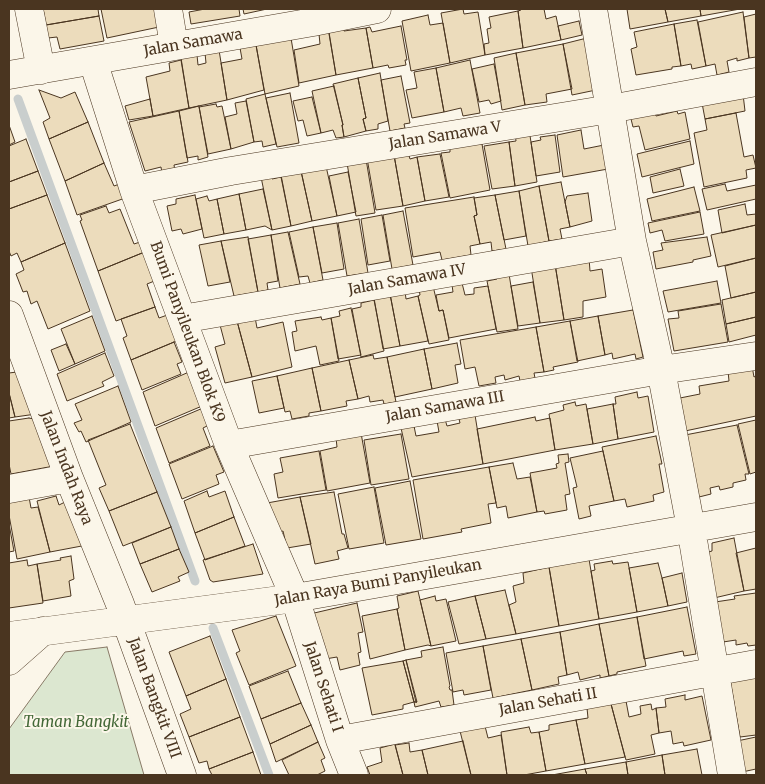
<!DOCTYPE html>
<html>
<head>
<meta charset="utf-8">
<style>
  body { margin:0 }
  #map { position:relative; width:765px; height:784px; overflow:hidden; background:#fbf6e9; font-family:Merriweather,serif }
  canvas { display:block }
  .frame { position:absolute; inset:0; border:10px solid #4a3520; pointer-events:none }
</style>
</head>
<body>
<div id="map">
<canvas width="765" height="784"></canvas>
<div class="frame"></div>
</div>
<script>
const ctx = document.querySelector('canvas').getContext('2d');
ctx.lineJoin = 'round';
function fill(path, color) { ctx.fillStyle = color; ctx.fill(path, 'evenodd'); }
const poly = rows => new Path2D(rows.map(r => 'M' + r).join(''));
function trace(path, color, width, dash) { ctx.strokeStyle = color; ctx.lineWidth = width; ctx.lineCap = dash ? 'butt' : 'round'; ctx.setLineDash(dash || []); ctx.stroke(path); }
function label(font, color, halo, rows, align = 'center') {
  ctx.font = font + ' Merriweather,serif'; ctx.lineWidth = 4; ctx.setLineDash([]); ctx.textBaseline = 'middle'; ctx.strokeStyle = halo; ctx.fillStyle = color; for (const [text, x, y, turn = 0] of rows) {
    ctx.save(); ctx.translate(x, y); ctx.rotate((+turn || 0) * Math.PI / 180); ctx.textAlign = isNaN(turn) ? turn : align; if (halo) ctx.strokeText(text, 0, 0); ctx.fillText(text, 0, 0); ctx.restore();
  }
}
const green = poly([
  [107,647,144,775,9,775,9,729,65,652,107,647]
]);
const stream = poly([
  [18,99,195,581],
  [213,628,269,775]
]);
const building = poly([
  [43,9,98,9,99,16,46,25,43,9],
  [101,9,156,9,159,27,107,38,101,9],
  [205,9,239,9,240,16,191,24,189,12,205,9],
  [243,9,267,9,244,14,243,9],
  [463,9,464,14,478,12,485,55,450,63,441,13,463,9],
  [521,9,544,9,546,19,556,16,561,40,523,48,518,11,521,10,521,9],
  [627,9,665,9,668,22,630,29,627,9],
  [665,9,700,9,701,16,668,22,665,9],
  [700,9,740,9,701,16,700,9],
  [518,11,523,48,485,55,484,44,489,43,487,29,491,28,489,17,518,11],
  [743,12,749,58,737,61,737,58,727,61,729,72,717,75,715,64,706,66,698,22,743,12],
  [756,14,756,57,749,58,744,17,756,14],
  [428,15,430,25,443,23,450,63,411,71,402,21,428,15],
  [99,16,104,41,60,49,57,37,48,38,46,25,99,16],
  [697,20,706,66,692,69,691,64,681,66,674,24,697,20],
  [579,21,582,35,561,40,558,26,579,21],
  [674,24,681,66,672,67,672,69,636,75,631,49,637,47,634,32,674,24],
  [343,25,344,31,366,28,373,68,336,75,328,28,343,25],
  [401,26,407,60,405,60,406,65,389,68,388,65,373,68,366,28,370,27,372,32,401,26],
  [329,32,336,75,299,83,294,50,320,44,319,34,329,32],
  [291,38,299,86,265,94,256,45,291,38],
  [587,38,596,90,572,95,563,44,587,38],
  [563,44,572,89,546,94,547,102,525,105,516,53,563,44],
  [256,45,264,90,227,100,221,63,242,59,240,48,256,45],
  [219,50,227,100,189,108,181,58,197,55,198,65,206,63,205,53,219,50],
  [516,53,525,105,502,110,494,58,516,53],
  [181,60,189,108,153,116,146,77,170,71,169,63,181,60],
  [470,60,480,113,463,116,461,108,444,112,436,68,470,60],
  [494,64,501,101,491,104,489,100,479,102,472,69,494,64],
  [436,68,444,112,412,118,406,90,417,88,414,72,436,68],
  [380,73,388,121,378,124,378,129,366,131,363,119,366,118,358,78,380,73],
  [401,76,410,123,404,124,405,128,390,131,381,80,401,76],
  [358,78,366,118,363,119,366,131,344,137,342,125,343,125,333,84,358,78],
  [334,86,343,125,342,125,344,137,336,138,333,130,321,133,312,91,334,86],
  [39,90,61,98,75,92,88,122,49,139,43,122,50,118,39,90],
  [290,93,299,143,277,147,266,98,290,93],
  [265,94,276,144,263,147,262,141,254,142,246,99,265,94],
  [743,94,745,111,705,119,702,103,743,94],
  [312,97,321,133,307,136,303,120,298,121,293,101,312,97],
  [150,99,153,116,129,120,125,106,150,99],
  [246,101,254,142,231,149,225,117,237,114,235,103,246,101],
  [216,104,217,107,222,106,231,149,208,154,199,107,216,104],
  [199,106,208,157,198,160,198,156,187,158,179,111,199,106],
  [654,109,656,116,677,111,678,114,685,112,690,139,645,150,639,126,633,127,630,115,654,109],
  [179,111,188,162,174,165,175,171,162,174,161,167,145,171,129,122,179,111],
  [736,113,744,157,753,155,756,168,746,170,747,178,704,187,694,133,707,130,705,119,736,113],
  [88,122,104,163,65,181,49,139,88,122],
  [9,125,15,142,9,145,9,125],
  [529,129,537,182,515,186,509,142,516,141,515,132,529,129],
  [581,130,584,149,604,145,608,169,563,177,557,135,581,130],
  [555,135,560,172,536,176,531,142,541,140,540,137,555,135],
  [26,139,38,171,9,182,9,146,26,139],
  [690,141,694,164,642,177,637,154,690,141],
  [509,142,515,186,492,189,484,146,509,142],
  [482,144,490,190,450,198,441,153,450,152,450,146,482,144],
  [408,152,410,159,417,157,425,201,403,206,394,155,408,152],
  [440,154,449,197,425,201,417,157,440,154],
  [394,155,403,206,376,210,367,158,394,155],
  [366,159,375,213,356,216,347,163,366,159],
  [104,163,114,186,122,183,128,197,77,215,65,181,104,163],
  [326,166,337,216,312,221,301,171,326,166],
  [680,169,684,186,653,193,650,177,680,169],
  [38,171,47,195,9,209,9,182,38,171],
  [301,171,312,221,291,226,281,175,301,171],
  [348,172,356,212,337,216,329,176,348,172],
  [271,174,272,179,281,177,291,226,272,230,261,177,271,174],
  [561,182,570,227,560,229,562,239,549,241,539,186,561,182],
  [725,184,727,191,756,185,756,199,707,210,702,189,725,184],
  [539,186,549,241,528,246,519,191,539,186],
  [694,187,700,211,652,221,647,199,694,187],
  [263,189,272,230,265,226,246,230,239,194,263,189],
  [519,191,526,236,504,240,495,195,519,191],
  [588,193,592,221,570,227,565,202,567,196,588,193],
  [239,194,246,230,224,234,217,199,239,194],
  [47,195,65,243,21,262,17,253,11,256,9,251,9,209,47,195],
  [195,195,202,229,183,234,181,229,172,231,167,206,176,204,176,199,195,195],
  [495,195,506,249,492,251,491,242,480,244,474,216,477,215,474,198,495,195],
  [207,196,209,201,217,199,224,234,204,238,196,199,207,196],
  [474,197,477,215,474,216,480,244,470,246,471,255,442,260,440,252,413,257,405,208,474,197],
  [745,204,747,215,756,214,756,225,722,233,718,210,745,204],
  [106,206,109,213,120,209,134,244,143,241,147,251,98,271,80,221,82,220,80,215,106,206],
  [403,211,413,265,392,269,383,215,403,211],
  [700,212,704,234,665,241,662,230,650,233,648,223,700,212],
  [382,215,390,261,368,265,361,219,382,215],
  [359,219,368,273,347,276,338,223,359,219],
  [337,223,344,269,322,273,313,227,337,223],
  [756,225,756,258,718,267,711,235,756,225],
  [313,227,323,280,310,283,308,276,299,277,289,232,313,227],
  [288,232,300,284,280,288,271,235,288,232],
  [271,235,278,281,267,283,268,290,258,292,248,239,271,235],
  [248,237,258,292,234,296,221,241,248,237],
  [707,237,711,256,693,260,693,262,656,269,653,252,663,250,661,243,707,237],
  [221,241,230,282,208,286,199,245,221,241],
  [65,243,90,311,48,329,37,301,31,304,27,291,23,292,16,274,24,270,21,262,65,243],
  [147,251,157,280,147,284,155,307,116,321,98,271,147,251],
  [589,258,590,271,602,269,606,297,583,301,583,317,564,320,555,264,589,258],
  [756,258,756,292,731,298,725,266,756,258],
  [555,264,564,320,540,323,531,267,555,264],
  [509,274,518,329,497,332,487,281,497,279,496,276,509,274],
  [717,281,721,303,668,312,663,291,717,281],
  [533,282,540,323,518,326,511,286,533,282],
  [462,283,465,295,474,294,474,288,488,286,496,329,449,338,443,310,439,311,436,295,453,292,452,285,462,283],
  [433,286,439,311,443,310,449,340,429,344,418,296,420,295,419,289,433,286],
  [405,291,406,299,418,296,428,341,400,346,390,294,405,291],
  [756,292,756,317,726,324,722,300,756,292],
  [390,294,400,346,383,349,374,298,390,294],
  [374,300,384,351,361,357,352,309,361,307,361,303,374,300],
  [721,304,728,342,674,351,668,319,679,318,678,311,721,304],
  [155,307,159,318,170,314,179,340,131,360,123,338,127,336,121,319,155,307],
  [351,308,361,355,338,359,331,318,340,316,339,311,351,308],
  [633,310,643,357,636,359,635,354,613,359,612,353,605,355,598,316,633,310],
  [92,316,105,351,75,364,61,329,92,316],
  [598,316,605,355,577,361,570,321,598,316],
  [255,317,257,328,283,322,292,367,252,377,237,321,255,317],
  [321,317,322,320,331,318,339,361,320,365,316,346,295,351,292,332,297,331,295,321,321,317],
  [756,317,756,335,729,342,726,324,756,317],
  [237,321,252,377,225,383,215,347,225,344,220,325,237,321],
  [570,321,578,362,553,367,554,370,544,372,536,327,570,321],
  [536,327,544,372,534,373,535,378,520,381,519,376,505,380,504,375,495,377,496,383,479,386,475,367,465,369,460,340,536,327],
  [174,342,182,362,177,364,181,374,142,390,131,360,174,342],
  [457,343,461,364,455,365,458,383,432,389,424,349,457,343],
  [66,344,75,364,59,371,51,350,66,344],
  [424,349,432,389,395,397,387,357,424,349],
  [105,353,114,376,102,382,104,386,67,401,57,374,105,353],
  [373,355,374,359,387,357,396,402,384,404,383,400,370,402,369,396,358,399,349,360,373,355],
  [349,360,358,399,346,401,347,406,321,411,312,368,349,360],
  [752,366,754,377,756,376,756,416,685,431,680,398,700,394,699,386,729,381,728,371,752,366],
  [312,368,321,411,309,413,309,416,292,419,290,411,285,412,277,376,312,368],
  [17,372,36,414,15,417,9,393,9,373,17,372],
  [189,372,202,406,155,426,143,392,189,372],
  [277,376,284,408,259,413,252,381,277,376],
  [118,386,131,422,86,442,81,431,79,432,74,423,82,420,75,404,118,386],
  [637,392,638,398,648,396,654,432,618,439,613,404,616,404,615,397,637,392],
  [9,393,15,417,9,418,9,393],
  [575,402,576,406,586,404,593,444,555,450,549,414,564,410,563,405,575,402],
  [613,404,618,439,593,444,587,409,613,404],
  [203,408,209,425,203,428,210,446,169,463,156,428,203,408],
  [475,415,483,464,412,477,401,428,414,426,416,436,439,432,437,421,445,419,447,426,460,423,459,419,475,415],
  [535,417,536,421,550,418,555,450,483,464,477,429,535,417],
  [29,418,38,420,54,466,11,474,9,464,9,421,29,418],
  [756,420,756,472,750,474,738,424,756,420],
  [130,424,157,492,109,511,99,488,106,485,88,440,130,424],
  [737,425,749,474,745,474,746,480,733,483,733,487,720,490,719,486,710,488,711,494,699,497,685,435,737,425],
  [361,433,370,483,327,491,320,451,337,447,336,438,361,433],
  [401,434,409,479,371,485,364,440,401,434],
  [656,436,662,464,659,464,664,492,653,495,654,501,627,507,625,499,614,501,602,447,656,436],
  [213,446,224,472,216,475,219,484,182,499,169,464,213,446],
  [319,451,326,490,278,498,274,474,283,472,280,458,319,451],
  [603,451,614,501,589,506,591,516,579,519,573,488,577,487,570,458,603,451],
  [568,454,569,462,565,463,570,494,565,495,567,510,545,514,544,511,537,512,530,473,557,468,556,464,559,463,558,455,568,454],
  [513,463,517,479,530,477,537,512,508,518,506,506,497,508,489,467,513,463],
  [489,467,496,503,488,504,491,523,461,529,462,532,423,539,413,480,489,467],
  [410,481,421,539,386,545,375,488,410,481],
  [374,487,384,543,349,549,338,494,374,487],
  [207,491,209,497,225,491,234,517,195,533,184,501,207,491],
  [157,492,171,527,123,546,109,511,157,492],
  [334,492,342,534,344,534,348,548,337,551,339,559,315,564,300,497,334,492],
  [56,496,59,505,65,502,87,545,50,552,37,501,56,496],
  [29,497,31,508,38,507,50,552,17,559,9,515,9,501,29,497],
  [300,497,311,544,287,548,283,531,277,533,267,503,300,497],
  [234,517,245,546,205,560,195,533,234,517],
  [9,524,14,551,9,552,9,524],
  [171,527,179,549,140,564,132,543,171,527],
  [734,538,744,591,714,598,705,553,712,551,712,543,734,538],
  [253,544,263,574,213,582,210,580,203,560,253,544],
  [756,548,756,589,744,591,736,553,756,548],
  [179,549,189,572,178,577,180,581,152,592,140,564,179,549],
  [71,556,74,579,69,581,71,596,43,601,37,564,61,560,60,558,71,556],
  [589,559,599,619,559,626,549,567,589,559],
  [27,560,28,566,37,564,43,603,9,608,9,563,27,560],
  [612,561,613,564,628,562,637,612,599,619,591,571,595,570,594,564,612,561],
  [658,563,662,578,668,606,637,612,629,568,658,563],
  [549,567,559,626,516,634,509,605,516,602,513,586,524,583,523,573,549,567],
  [682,573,687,602,668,606,662,578,682,573],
  [505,590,516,634,486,639,475,596,505,590],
  [418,591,431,646,428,645,405,650,397,609,399,608,397,596,418,591],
  [756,593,756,645,748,646,747,643,736,645,736,640,723,642,715,602,735,599,734,596,756,593],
  [435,596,436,601,446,599,456,641,431,646,420,600,435,596],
  [475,596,486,639,459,644,448,602,475,596],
  [357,603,363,632,358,633,361,652,358,653,360,665,340,670,337,657,325,659,310,614,357,603],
  [687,607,696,654,684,656,683,651,644,659,637,617,687,607],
  [397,609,405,650,370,659,362,616,397,609],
  [276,616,296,666,249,685,236,653,240,651,232,630,276,616],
  [637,617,646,666,617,672,617,674,609,676,599,624,637,617],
  [599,624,609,676,600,678,600,675,580,680,578,672,567,675,560,632,599,624],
  [560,632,567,675,558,677,559,684,532,690,521,639,560,632],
  [210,636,226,679,186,696,169,652,210,636],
  [521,639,532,690,493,698,483,646,521,639],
  [483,646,491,690,464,695,463,690,453,692,446,653,483,646],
  [443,647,450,686,449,687,450,690,452,690,454,705,441,707,439,701,415,707,414,702,417,702,406,660,422,657,421,651,443,647],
  [406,660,416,702,417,702,414,702,403,661,406,660],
  [403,661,414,702,403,705,403,709,372,715,362,668,403,661],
  [288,671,301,703,261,719,249,686,288,671],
  [756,677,756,735,740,737,730,680,756,677],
  [226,679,240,717,189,737,180,714,191,709,186,696,226,679],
  [685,695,685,700,702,696,711,740,684,746,683,742,673,744,671,731,659,733,656,708,666,707,665,699,685,695],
  [626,701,629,717,641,714,640,706,651,704,652,710,656,708,659,733,651,735,655,754,626,760,611,704,626,701],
  [301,703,311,725,270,744,261,719,301,703],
  [611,704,625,757,585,764,576,720,588,718,587,708,611,704],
  [240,717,253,752,209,769,207,761,199,763,189,737,240,717],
  [576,720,585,764,546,771,539,732,549,730,549,725,576,720],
  [311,725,318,742,276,762,270,744,311,725],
  [485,726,488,738,501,735,507,775,471,775,460,731,485,726],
  [529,727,531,733,539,732,546,771,524,775,507,775,501,732,529,727],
  [756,737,756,769,742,772,737,741,756,737],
  [463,741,471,775,428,775,422,750,463,741],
  [318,742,325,758,321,760,325,771,317,775,289,775,282,760,318,742],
  [409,743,410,752,422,750,428,775,403,775,395,745,409,743],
  [395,744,403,775,370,775,367,767,382,762,380,748,395,744],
  [697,749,702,775,665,775,662,755,697,749],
  [253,752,261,775,212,775,209,769,253,752],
  [662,755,665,775,628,775,626,762,662,755],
  [626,762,628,775,587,775,585,769,626,762],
  [585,769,587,775,552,775,585,769]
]);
const minor = poly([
  [29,9,41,70],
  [168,9,174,46],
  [593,9,632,241,661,370,691,528,732,775],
  [93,61,134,190,229,445,295,598,340,740,354,775],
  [9,75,313,22,377,9],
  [134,190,231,171,610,109,756,82],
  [9,315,69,478,120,604,182,775],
  [182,319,632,241],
  [229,445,661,370,756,356],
  [9,489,69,478],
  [9,636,295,598,756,517],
  [9,661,43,631],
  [340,740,756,664]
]);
const streetNames = [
  ["Jalan Samawa",193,43,-10],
  ["Jalan Samawa V",445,136,-9],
  ["Jalan Samawa IV",407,280,-10],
  ["Bumi Panyileukan Blok K9",187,332,70],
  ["Jalan Samawa III",445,407,-10],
  ["Jalan Indah Raya",66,468,69],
  ["Jalan Raya Bumi Panyileukan",378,583,-10],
  ["Jalan Sehati I",323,687,72],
  ["Jalan Bangkit VIII",154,698,70],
  ["Jalan Sehati II",548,702,-10]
];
const parkNames = [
  ["Taman Bangkit",76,723]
];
fill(green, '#dce7d0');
trace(green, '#887966', 1);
trace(stream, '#c9cecd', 9);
fill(building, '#ecdcbc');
trace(building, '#4a3520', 1);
trace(minor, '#4a3520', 29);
trace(minor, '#fbf6e9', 28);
label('15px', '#4a3520', '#fbf6e9', streetNames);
label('italic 15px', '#436837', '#fbf6e9', parkNames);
</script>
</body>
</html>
